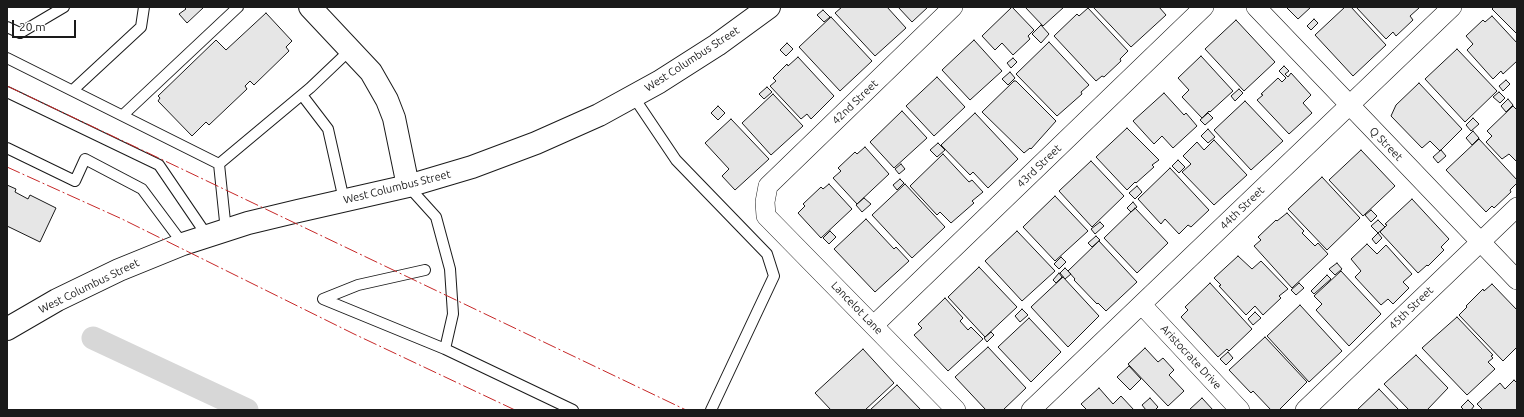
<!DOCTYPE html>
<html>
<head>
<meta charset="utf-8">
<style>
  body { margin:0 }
  #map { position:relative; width:1524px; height:417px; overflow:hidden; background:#fff; font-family:Ubuntu,sans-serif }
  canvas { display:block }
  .frame { position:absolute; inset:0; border:8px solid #1a1a1a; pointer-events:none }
  .scale { position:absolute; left:12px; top:20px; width:64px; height:18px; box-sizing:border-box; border:2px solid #1a1a1a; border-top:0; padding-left:5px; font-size:12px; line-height:14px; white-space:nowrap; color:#1a1a1a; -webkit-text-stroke:3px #fff; paint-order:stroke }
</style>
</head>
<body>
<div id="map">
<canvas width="1524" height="417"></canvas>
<div class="frame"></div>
<div class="scale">20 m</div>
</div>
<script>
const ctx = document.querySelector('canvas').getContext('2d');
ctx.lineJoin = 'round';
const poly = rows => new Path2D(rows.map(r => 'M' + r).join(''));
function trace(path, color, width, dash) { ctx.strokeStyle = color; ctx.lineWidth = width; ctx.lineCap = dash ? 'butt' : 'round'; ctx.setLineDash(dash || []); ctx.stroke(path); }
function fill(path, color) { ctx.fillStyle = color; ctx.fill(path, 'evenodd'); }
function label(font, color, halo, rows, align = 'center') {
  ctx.font = font + ' Ubuntu,sans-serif'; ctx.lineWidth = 3; ctx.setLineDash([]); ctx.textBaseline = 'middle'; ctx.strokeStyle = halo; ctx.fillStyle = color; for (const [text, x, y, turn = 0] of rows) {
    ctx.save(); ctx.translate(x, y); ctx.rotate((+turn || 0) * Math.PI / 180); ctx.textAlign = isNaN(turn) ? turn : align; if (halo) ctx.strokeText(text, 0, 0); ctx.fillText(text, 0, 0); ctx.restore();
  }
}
const canal = poly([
  [93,338,247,410]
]);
const building = poly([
  [184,7,204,7,187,23,179,14,186,9,184,7],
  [842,7,887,7,906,28,875,56,835,13,842,7],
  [898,7,928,7,912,22,898,7],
  [1012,7,1034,30,1028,36,1030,39,1013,55,1002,43,995,50,982,36,1012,7],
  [1025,7,1064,7,1043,26,1025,7],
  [1093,7,1159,7,1166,15,1131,47,1093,7],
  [1286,7,1311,7,1298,19,1286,7],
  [1345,7,1351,7,1386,45,1353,76,1315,35,1345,7],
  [1356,7,1418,7,1419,8,1410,16,1413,20,1396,36,1393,32,1386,39,1356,7],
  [1494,7,1517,7,1517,34,1492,9,1494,7],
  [1088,8,1128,51,1120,59,1121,61,1104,77,1102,76,1096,81,1054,36,1077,14,1079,16,1088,8],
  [823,10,830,17,824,22,817,15,823,10],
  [266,13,292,41,286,47,289,51,254,85,250,81,245,86,247,89,209,125,206,122,192,136,158,101,160,98,158,96,216,40,226,50,266,13],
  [1492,16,1517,43,1517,61,1503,74,1501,71,1493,79,1467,50,1473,44,1466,36,1483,20,1485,22,1492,16],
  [831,17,872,61,840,91,799,47,831,17],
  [1314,19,1318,23,1311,30,1307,26,1314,19],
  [1236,20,1275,62,1244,91,1205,49,1236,20],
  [1041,25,1049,34,1041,43,1032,34,1041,25],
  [974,40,1002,71,970,100,942,70,974,40],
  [1049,42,1089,85,1081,92,1082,94,1057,116,1016,74,1049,42],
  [787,43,793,49,786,56,780,50,787,43],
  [1457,49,1497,91,1465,122,1425,79,1457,49],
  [1201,56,1233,91,1210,112,1209,111,1202,118,1182,97,1189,90,1178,78,1201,56],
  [798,57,834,96,811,119,807,114,801,119,770,86,776,81,773,78,787,64,788,66,798,57],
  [1013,58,1017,62,1011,68,1007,63,1013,58],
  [1284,66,1289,71,1285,74,1288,77,1291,73,1311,95,1303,103,1312,113,1289,134,1257,100,1263,95,1261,94,1278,78,1282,82,1286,78,1279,71,1284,66],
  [1010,72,1015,78,1008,85,1002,79,1010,72],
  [937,77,965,107,934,136,906,106,937,77],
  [1506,80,1510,84,1503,91,1499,86,1506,80],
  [1014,81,1016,81,1056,121,1031,149,1030,148,1024,153,982,112,1014,81],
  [1419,83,1462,129,1440,151,1430,141,1422,148,1391,116,1396,105,1419,83],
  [767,87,772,92,764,99,759,94,767,87],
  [1239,89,1243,93,1235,101,1231,96,1239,89],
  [1499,92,1505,98,1500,103,1493,97,1499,92],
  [1164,93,1184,115,1186,113,1197,126,1173,148,1162,136,1154,144,1133,121,1164,93],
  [773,94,803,126,771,155,742,123,773,94],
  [1508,99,1513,105,1506,112,1501,106,1508,99],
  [1245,101,1283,141,1251,170,1214,130,1245,101],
  [718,106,725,113,718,120,711,113,718,106],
  [1513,106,1517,110,1517,162,1509,154,1502,159,1486,142,1492,136,1487,131,1513,106],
  [902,111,927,138,894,168,870,142,902,111],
  [975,113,1018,159,988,188,973,172,970,175,941,145,975,113],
  [1208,113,1213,118,1205,125,1200,120,1208,113],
  [1473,118,1479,124,1471,131,1466,125,1473,118],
  [731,119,769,159,735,190,722,176,729,169,705,143,731,119],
  [1127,128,1159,160,1152,165,1154,167,1136,183,1135,182,1127,190,1096,157,1127,128],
  [1208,129,1215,137,1208,143,1201,136,1208,129],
  [1473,131,1479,138,1472,145,1466,138,1473,131],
  [1479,139,1517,180,1517,183,1510,190,1511,192,1494,208,1492,206,1486,212,1446,170,1479,139],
  [1214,140,1247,175,1214,205,1182,172,1191,164,1183,156,1197,142,1204,150,1214,140],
  [938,143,945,150,937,157,930,150,938,143],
  [865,147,889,174,857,204,833,178,841,171,838,168,855,152,857,154,865,147],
  [1361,150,1395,186,1363,216,1329,180,1361,150],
  [1441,150,1446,156,1438,163,1433,157,1441,150],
  [943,154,969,182,972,180,983,192,972,201,974,203,951,223,940,212,937,215,910,186,943,154],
  [1178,160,1185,167,1179,173,1172,166,1178,160],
  [1091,161,1124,196,1092,227,1059,191,1091,161],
  [901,164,905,169,899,174,895,169,901,164],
  [1170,168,1209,210,1191,227,1188,225,1179,234,1165,219,1161,224,1138,199,1170,168],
  [1322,177,1360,218,1327,250,1288,209,1322,177],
  [900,179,904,183,897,190,893,185,900,179],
  [829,184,852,209,821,238,798,213,805,206,803,204,821,187,823,189,829,184],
  [905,184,945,227,912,258,872,215,905,184],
  [7,185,16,189,15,192,28,199,30,195,56,208,40,242,7,226,7,185],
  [1137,186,1142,192,1135,199,1129,193,1137,186],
  [1055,196,1088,231,1055,261,1023,227,1055,196],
  [864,198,871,204,862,212,856,205,864,198],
  [1412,199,1449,239,1441,247,1444,250,1428,266,1427,265,1418,273,1380,232,1387,225,1385,224,1412,199],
  [1133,202,1137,207,1131,212,1127,208,1133,202],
  [1135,208,1168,243,1137,273,1104,238,1135,208],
  [1371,210,1377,216,1371,222,1365,215,1371,210],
  [1287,213,1304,231,1302,233,1315,246,1318,243,1328,254,1292,288,1254,246,1261,240,1258,237,1276,220,1277,221,1287,213],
  [866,219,894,249,896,247,909,261,875,292,834,249,866,219],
  [1378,220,1385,227,1378,233,1371,226,1378,220],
  [1100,222,1104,226,1095,234,1091,229,1100,222],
  [830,231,836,237,829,244,823,238,830,231],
  [1017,231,1055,271,1022,301,985,261,1017,231],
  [1378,233,1382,238,1376,244,1372,239,1378,233],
  [1096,236,1100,240,1092,247,1088,243,1096,236],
  [1099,241,1137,282,1106,311,1098,303,1097,304,1074,280,1075,279,1068,271,1099,241],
  [1367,244,1377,254,1386,245,1412,274,1403,282,1409,288,1393,304,1388,299,1381,305,1355,277,1361,271,1351,259,1367,244],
  [1238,256,1252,269,1261,261,1288,289,1279,296,1281,298,1263,315,1255,306,1246,315,1219,286,1221,285,1214,278,1238,256],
  [1061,257,1066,262,1059,269,1054,264,1061,257],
  [1337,263,1342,269,1335,275,1329,269,1337,263],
  [979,267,1017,307,985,337,948,297,979,267],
  [1065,268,1071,274,1065,279,1060,273,1065,268],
  [1341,271,1381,314,1349,346,1316,310,1322,304,1314,296,1341,271],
  [1059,273,1062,277,1056,283,1053,280,1059,273],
  [1327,275,1331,279,1314,294,1311,291,1327,275],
  [1063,277,1099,316,1068,347,1031,307,1063,277],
  [1210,283,1252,329,1229,351,1227,349,1218,357,1181,317,1188,310,1185,307,1210,283],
  [1299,283,1304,288,1296,295,1291,290,1299,283],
  [1492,284,1517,310,1517,347,1503,361,1459,315,1467,307,1466,306,1483,289,1484,291,1492,284],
  [945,298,963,318,960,321,968,330,971,327,983,339,948,371,914,335,922,328,918,324,945,298],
  [1300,305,1342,351,1309,382,1267,336,1300,305],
  [1022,309,1028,315,1020,322,1015,316,1022,309],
  [1255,312,1261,318,1253,325,1248,319,1255,312],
  [1457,317,1493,355,1491,356,1493,358,1488,362,1495,369,1467,395,1422,348,1457,317],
  [1029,318,1061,352,1031,382,998,347,1029,318],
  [991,332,994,335,987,342,984,338,991,332],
  [1265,337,1307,382,1279,410,1271,410,1253,391,1251,393,1229,370,1265,337],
  [988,347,1026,388,1003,410,986,410,955,377,988,347],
  [1145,348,1158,362,1163,358,1174,370,1169,375,1184,391,1168,406,1128,364,1145,348],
  [863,349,894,383,865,410,831,410,815,393,863,349],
  [1228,352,1233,358,1226,365,1220,359,1228,352],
  [1416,355,1448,388,1427,410,1409,410,1384,384,1416,355],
  [1129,366,1141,379,1130,390,1117,377,1129,366],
  [1514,380,1517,383,1517,410,1483,410,1477,404,1500,383,1505,389,1514,380],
  [897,385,921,410,870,410,897,385],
  [1099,388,1113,404,1121,396,1134,410,1087,410,1081,404,1099,388],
  [1379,389,1399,410,1357,410,1379,389],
  [1150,398,1158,407,1155,410,1146,410,1142,405,1150,398],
  [1202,398,1213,410,1189,410,1202,398],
  [1468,400,1474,406,1471,410,1464,410,1461,407,1468,400]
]);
const lane = poly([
  [7,27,20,33,64,7],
  [7,58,219,164,310,88,350,50],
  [73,90,141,27,144,7],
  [7,92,159,165,208,237],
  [302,95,328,129,344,200],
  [633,96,676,160,767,254,774,276,711,410],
  [123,115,238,7],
  [7,148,75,181,85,159,142,189,183,244],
  [219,164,226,231],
  [408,186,436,217,450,269,453,314,445,349,573,410],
  [425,270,358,285,323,299,445,349]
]);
const street = poly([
  [953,7,768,186,765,202,766,216,956,410],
  [1256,7,1517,280],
  [1142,305,1240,410],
  [874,325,1204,7],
  [1031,410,1452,7],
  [1305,410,1517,207]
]);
const secondary = poly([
  [310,7,371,72,387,100,394,118,408,186],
  [7,329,57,300,119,270,183,244,248,223,298,211,408,186,472,167,536,143,599,115,659,82,717,45,769,7]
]);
const power = poly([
  [7,86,184,170,686,410],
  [7,167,122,219,354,334,515,410]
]);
const streetNames = [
  ["West Columbus Street",692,59,-33],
  ["42nd Street",855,102,-44],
  ["Q Street",1386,144,46],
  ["43rd Street",1039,166,-44],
  ["West Columbus Street",397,187,-14],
  ["44th Street",1242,208,-44],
  ["West Columbus Street",89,286,-26],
  ["Lancelot Lane",857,308,46],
  ["45th Street",1411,308,-44],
  ["Aristocrate Drive",1191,357,47]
];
trace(canal, '#d7d7d7', 23);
fill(building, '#e6e6e6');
trace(building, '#1a1a1a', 1);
trace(lane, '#1a1a1a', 12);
trace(street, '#1a1a1a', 20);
trace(secondary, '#1a1a1a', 24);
trace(lane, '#fff', 10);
trace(street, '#fff', 19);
trace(secondary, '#fff', 22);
trace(power, '#c62828', 1, [14, 3, 2, 3]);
label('11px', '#1a1a1a', '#fff', streetNames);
</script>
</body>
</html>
